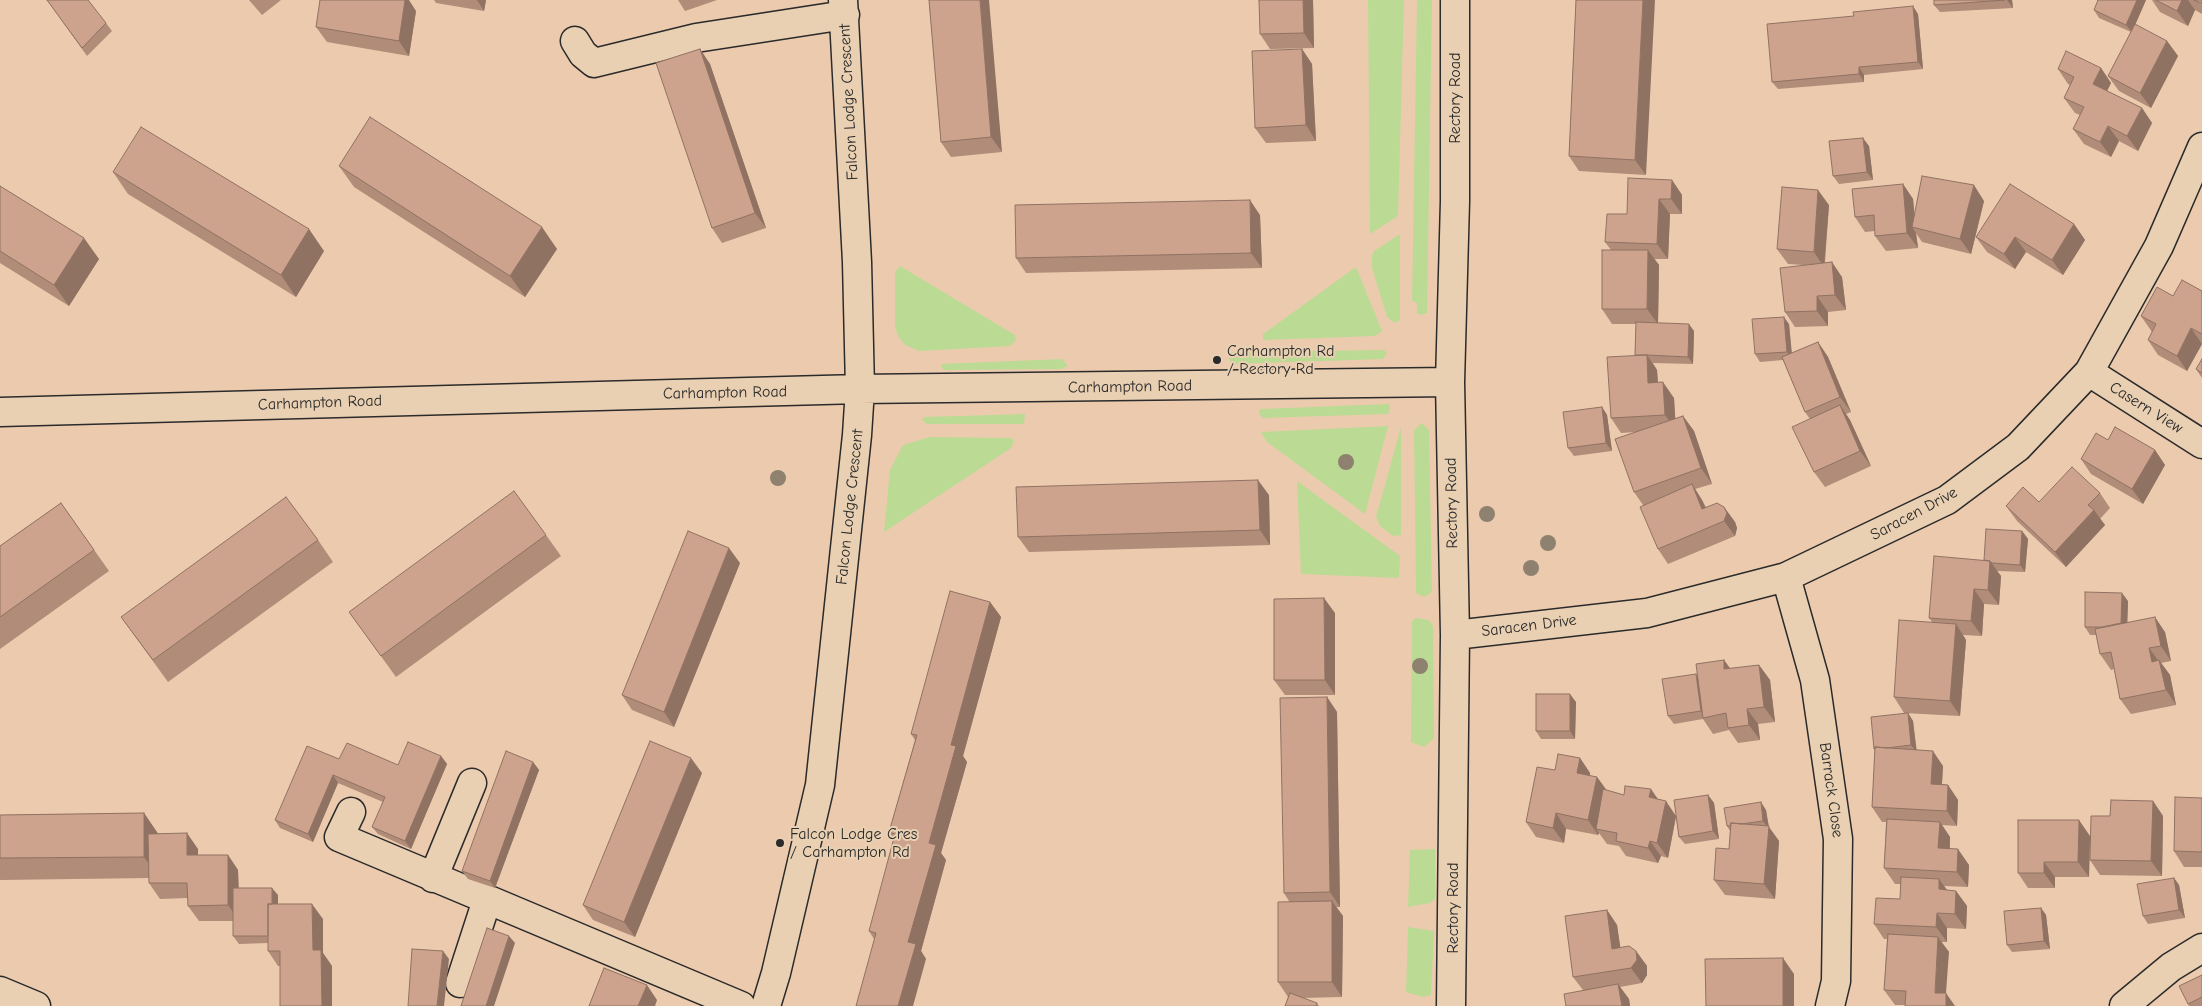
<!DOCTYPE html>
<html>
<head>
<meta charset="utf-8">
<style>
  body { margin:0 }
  canvas { display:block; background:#eccaae }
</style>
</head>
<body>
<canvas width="2202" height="1006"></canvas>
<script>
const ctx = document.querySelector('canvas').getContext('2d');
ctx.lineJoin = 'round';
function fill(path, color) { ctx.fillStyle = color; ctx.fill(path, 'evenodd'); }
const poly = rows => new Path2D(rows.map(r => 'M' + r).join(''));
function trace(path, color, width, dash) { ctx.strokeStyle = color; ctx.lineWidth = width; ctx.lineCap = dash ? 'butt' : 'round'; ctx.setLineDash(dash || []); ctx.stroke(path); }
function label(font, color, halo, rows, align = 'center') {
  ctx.font = font + ' "Comic Neue",sans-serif'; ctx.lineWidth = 4; ctx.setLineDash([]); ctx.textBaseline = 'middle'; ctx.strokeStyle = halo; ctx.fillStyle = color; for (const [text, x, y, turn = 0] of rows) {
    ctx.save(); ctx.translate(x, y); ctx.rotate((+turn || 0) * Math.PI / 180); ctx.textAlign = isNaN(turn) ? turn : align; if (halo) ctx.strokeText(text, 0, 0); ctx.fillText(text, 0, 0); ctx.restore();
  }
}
const green = poly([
  [1368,0,1404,0,1398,216,1370,234],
  [1417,0,1432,0,1427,313,1421,315,1417,313,1417,303,1412,301],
  [1400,234,1400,320,1395,323,1387,317,1372,268,1372,256,1374,251],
  [900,266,1015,335,1016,340,1010,346,919,351,905,345,898,336,895,327,895,272],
  [1356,267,1382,331,1375,336,1263,340,1263,334],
  [1384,350,1387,353,1383,359,1232,364,1229,359,1231,352],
  [1062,359,1068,366,1061,369,943,370,941,364],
  [1389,404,1390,408,1388,414,1262,418,1259,412,1260,409],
  [1025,414,1024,424,927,424,922,420,924,417],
  [1422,423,1429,430,1432,592,1424,597,1416,593,1414,430],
  [1388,426,1365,514,1267,442,1261,432],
  [1401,427,1401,535,1393,536,1380,526,1376,517],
  [930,437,1011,438,1014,441,1011,448,884,532,890,470,903,445],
  [1297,481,1400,556,1399,578,1301,574],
  [1416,618,1429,620,1433,626,1434,738,1424,747,1411,742,1412,621],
  [1435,849,1435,899,1430,903,1408,907,1410,850],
  [1408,927,1434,931,1431,995,1422,997,1406,992]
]);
const minor = poly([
  [575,41,583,54,594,63,696,38,845,15],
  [2089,372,2202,444],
  [0,412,860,389,1450,382],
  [1786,577,1815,680,1838,839,1836,981,1830,1006],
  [1455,635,1647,613,1786,577,1947,500,2018,447,2089,372,2159,246,2202,147],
  [351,812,339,837,741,1006],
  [433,878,472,783],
  [460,983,487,900],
  [0,991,36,1006],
  [766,1006,776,973,820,785,857,435,860,389,857,262,843,0],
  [1451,1006,1455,635,1450,382,1455,201,1455,0],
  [2124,1006,2171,967,2202,948]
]);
const trees = [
  [1346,462],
  [778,478],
  [1487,514],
  [1548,543],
  [1531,568],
  [1420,666]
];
const wall = poly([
  [47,0,106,23,112,31,87,56],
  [249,0,281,0,262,15],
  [434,0,486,0,484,11,436,3],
  [678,0,717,0,685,11],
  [929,0,1002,152,951,157,941,142],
  [1313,0,1314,48,1270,49,1260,34],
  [1576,0,1646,175,1579,171,1569,156],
  [1934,0,2012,0,2013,8,1940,12,1934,5],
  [2098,0,2146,0,2135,25,2167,41,2178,56,2151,108,2119,91,2108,76,2131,32,2099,18,2094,10],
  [2152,0,2202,0,2202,14,2195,10,2188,26,2160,12],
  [416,11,409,56,327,42,316,27],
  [1918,14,1923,69,1864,75,1864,82,1778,89,1772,82,1854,16],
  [700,49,710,64,766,228,722,243,712,228],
  [1302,49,1312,64,1316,141,1266,143,1255,128],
  [2101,68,2111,83,2107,91,2142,108,2152,123,2138,151,2119,141,2111,157,2084,144,2073,129,2080,115,2075,113,2064,98,2070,85,2068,84,2058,69],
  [1869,146,1873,180,1839,184,1833,176],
  [339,166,557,249,525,297,354,187],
  [113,172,324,251,296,297,128,194],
  [1672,180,1682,195,1682,214,1670,214,1668,259,1654,259,1659,265,1658,323,1694,331,1693,364,1653,363,1657,370,1658,383,1674,398,1675,419,1683,416,1694,431,1712,484,1695,489,1702,500,1706,507,1724,507,1735,522,1737,528,1735,536,1668,564,1658,549,1643,505,1634,492,1636,432,1621,433,1611,418,1635,355,1636,324,1612,324,1602,309,1611,250,1605,242,1627,214],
  [1903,184,1913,199,1914,213,1984,201,1971,254,1922,242,1916,233,1918,248,1886,251,1875,236,1875,231,1865,232,1855,217],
  [0,186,99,259,69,306,0,263],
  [1829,205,1825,263,1842,277,1846,310,1828,312,1828,326,1795,327,1785,312,1804,265,1788,264,1777,249],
  [1260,215,1262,268,1026,273,1016,258],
  [2074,224,2085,240,2063,275,2026,252,2015,269,1987,252,1976,237],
  [2202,291,2202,344,2187,371,2158,355,2148,340,2152,332,2141,316,2173,296],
  [1789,324,1792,353,1818,342,1828,357,1851,412,1846,414,1850,420,1871,466,1825,487,1814,472,1810,419,1805,412,1783,360,1760,362,1755,354],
  [2202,359,2202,378,2196,369],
  [1602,407,1607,415,1612,451,1574,456,1568,448],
  [2108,440,2155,450,2165,465,2143,504,2091,474,2081,459],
  [2100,493,2110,508,2100,519,2105,525,2066,567,2017,521,2006,506,2039,502],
  [1269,495,1270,545,1029,552,1018,537],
  [61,503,109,571,0,649,0,546],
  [2022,531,2028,539,2025,572,1997,571,2001,576,1999,605,1984,604,1982,636,1963,635,1966,640,1960,716,1904,713,1894,697,1933,623,1929,618,1984,560],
  [546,535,561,556,396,677,349,612],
  [318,540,333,562,168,682,121,617],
  [740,563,674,727,632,710,622,695],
  [2128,601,2127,622,2165,632,2171,661,2161,663,2170,675,2176,705,2131,714,2120,699,2114,669,2111,670,2100,654,2096,635,2090,635,2085,627],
  [990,602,1001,617,963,756,967,762,941,853,946,860,921,951,926,959,874,939,869,931,894,839,889,832,915,740,911,734],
  [1335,613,1335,695,1285,695,1274,680],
  [1724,660,1730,669,1759,665,1770,680,1775,722,1758,724,1760,740,1738,743,1729,730,1713,734,1703,719,1674,724,1668,716,1698,677],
  [1327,697,1337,712,1340,907,1336,907,1343,916,1342,997,1302,998,1317,1003,1319,1006,1285,1006,1288,997,1278,982,1289,901,1284,893],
  [1576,702,1575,739,1541,739,1536,731],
  [1908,713,1913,721,1916,750,1943,766,1942,784,1948,785,1958,800,1957,826,1942,825,1950,837,1950,849,1969,865,1968,887,1944,886,1947,890,1956,891,1967,906,1966,929,1947,928,1947,942,1941,942,1949,952,1905,1005,1895,1005,1884,990,1887,939,1884,939,1874,924,1900,899,1901,884,1895,884,1884,868,1886,822,1882,822,1872,807,1875,750,1874,749],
  [441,756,447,764,411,849,378,834,372,827,383,802,338,783,313,842,280,828,275,820,339,759,398,765],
  [1580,758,1590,773,1590,776,1597,777,1606,790,1624,795,1658,799,1676,816,1708,795,1714,803,1719,839,1685,844,1679,837,1676,817,1668,858,1661,856,1658,863,1626,856,1619,846,1607,844,1599,833,1598,835,1566,829,1564,843,1536,837,1526,822,1555,770],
  [533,762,539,770,495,888,468,879,462,871],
  [702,773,635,937,593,920,583,905],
  [2202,798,2202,867,2184,867,2174,851],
  [2153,801,2163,816,2162,876,2100,875,2090,860,2110,816],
  [1766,810,1768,826,1779,841,1775,899,1725,895,1714,880,1729,849,1730,831,1727,826],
  [144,813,158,834,198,849,198,855,228,855,238,870,239,888,278,895,278,904,323,919,323,953,332,966,332,1006,280,1006,280,966,278,966,268,951,268,943,239,944,233,936,233,921,199,921,188,906,188,898,160,899,149,883,149,878,0,880,0,815],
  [2090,836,2089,877,2055,877,2055,888,2028,888,2018,873],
  [2174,878,2179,885,2185,918,2148,924,2143,916],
  [2041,908,2046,915,2050,949,2012,952,2007,945],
  [1607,910,1617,925,1620,948,1636,951,1647,966,1647,975,1642,983,1620,987,1629,999,1630,1006,1566,1006,1583,990,1573,977],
  [2202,975,2202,1006,2189,1006,2188,1004]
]);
const shadedWall = poly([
  [405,0,409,0,416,11,409,56,399,41],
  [477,0,486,0,484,11],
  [980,0,989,0,1002,152,991,137],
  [1303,0,1313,0,1314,48,1304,33],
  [1643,0,1655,0,1646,175,1635,160],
  [2007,0,2012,0,2013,8],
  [2137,0,2146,0,2132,32,2126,25],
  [2182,0,2188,0,2195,10,2188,26,2177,11],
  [1913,6,1918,14,1923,69,1918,62],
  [2167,41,2178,56,2151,108,2140,93],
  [700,49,710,64,766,228,755,213],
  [1302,49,1312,64,1316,141,1306,125],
  [1859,67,1864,75,1864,82,1859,74],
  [2101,68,2111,83,2103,99,2093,84],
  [2142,108,2152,123,2138,151,2127,136],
  [2108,126,2119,141,2111,157,2100,142],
  [1863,138,1869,146,1873,180,1867,172],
  [1672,180,1682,195,1682,214,1671,199],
  [1903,184,1913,199,1916,228,1912,227,1916,233,1918,248,1907,233],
  [1974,185,1984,201,1971,254,1960,239],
  [1818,190,1829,205,1824,267,1814,252],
  [1659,199,1670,214,1668,259,1657,244],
  [1250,200,1260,215,1262,268,1251,253],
  [2074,224,2085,240,2063,275,2052,260],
  [542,227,557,249,525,297,510,276],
  [309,229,324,251,296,297,281,275],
  [2015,237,2026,252,2015,269,2004,254],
  [84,238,99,259,69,306,54,285],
  [1648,250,1659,265,1658,324,1647,309],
  [1832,262,1842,277,1846,310,1835,295],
  [1817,296,1828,312,1828,326,1817,311],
  [1784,317,1789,324,1792,359,1787,352],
  [1689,324,1694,331,1693,364,1688,357],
  [2191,328,2202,344,2187,371,2177,356],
  [1818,342,1828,357,1851,412,1840,397],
  [1647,355,1657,370,1659,398,1648,383],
  [1663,382,1674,398,1676,430,1665,415],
  [1840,405,1850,420,1871,466,1860,451],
  [1602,407,1607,415,1612,451,1606,443],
  [1683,416,1694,431,1712,484,1701,468],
  [2155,450,2165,465,2143,504,2132,489],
  [1258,480,1269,495,1270,545,1260,530],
  [1692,484,1702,500,1712,524,1702,509],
  [1724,507,1735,522,1737,528,1735,536,1724,521],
  [2094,510,2105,525,2066,567,2055,552],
  [2022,531,2028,539,2025,572,2020,565],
  [729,548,740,563,674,727,664,712],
  [1990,561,2001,576,1999,605,1988,590],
  [1974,589,1984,604,1982,636,1971,621],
  [2122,593,2128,601,2127,636,2121,628],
  [1324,598,1335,613,1335,695,1325,680],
  [990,602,1001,617,963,756,967,762,941,853,946,860,921,951,926,959,913,1006,898,1006,908,942,929,843,951,745],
  [2155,617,2165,632,2171,661,2161,646],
  [1956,624,1966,640,1960,716,1950,701],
  [2149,648,2160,663,2159,660,2170,675,2176,705,2166,690,2152,662],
  [1724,660,1735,675,1724,669],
  [1759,665,1770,680,1775,722,1764,707],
  [1696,674,1701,682,1707,718,1701,711],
  [1570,694,1576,702,1575,739,1570,731],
  [1327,697,1337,712,1340,907,1330,892],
  [1747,709,1758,724,1760,740,1749,725],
  [1908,713,1913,721,1917,753,1911,745],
  [1933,751,1943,766,1941,799,1931,784],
  [441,756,447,764,411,849,405,841],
  [691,758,702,773,635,937,624,922],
  [1580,758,1590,773,1588,788,1577,773],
  [533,762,539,770,495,888,490,881],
  [333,775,338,783,313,842,308,834],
  [1597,777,1608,792,1596,829,1599,833,1598,835,1588,820],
  [1948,785,1958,800,1957,826,1947,811],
  [1651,789,1662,805,1649,797],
  [1708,795,1714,803,1719,839,1713,831],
  [1666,801,1676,816,1668,858,1657,843],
  [2153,801,2163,816,2162,876,2151,861],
  [1761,802,1766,810,1769,827,1779,841,1775,899,1764,884,1768,828,1763,821],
  [144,813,159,835,159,878,144,857],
  [1556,813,1566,829,1564,843,1553,828],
  [2079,820,2090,836,2089,877,2078,862],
  [1940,822,1950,837,1949,863,1938,848],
  [187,833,198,849,198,870,187,855],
  [1650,841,1661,856,1658,863,1648,848],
  [1958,849,1969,865,1968,887,1957,872],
  [228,855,238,870,239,921,228,905],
  [2044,862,2055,877,2055,888,2044,873],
  [2174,878,2179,885,2185,918,2179,910],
  [1939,879,1950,894,1939,889],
  [272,888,278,895,278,943,273,935],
  [1956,891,1967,906,1966,929,1955,914],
  [1332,901,1343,916,1342,997,1332,982],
  [312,904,323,919,323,953,332,966,332,1006,322,1006,313,950],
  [2041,908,2046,915,2050,949,2044,941],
  [1607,910,1617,925,1623,964,1612,949],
  [1937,913,1947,928,1947,942,1936,927],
  [509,936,515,943,494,1006,486,1006],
  [1938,937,1949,952,1945,1006,1935,993],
  [443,951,449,959,444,1006,437,1006],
  [1636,951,1647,966,1647,975,1642,983,1631,968],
  [1783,958,1794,974,1794,1006,1783,1006],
  [1618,984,1629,999,1630,1006,1622,1006],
  [647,985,657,1000,655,1006,638,1006],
  [1946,993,1955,1006,1946,1006]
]);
const building = poly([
  [47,0,88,0,106,23,82,48,47,0],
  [320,0,405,0,399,41,316,27,320,0],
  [929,0,980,0,991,137,941,142,929,0],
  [1259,0,1303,0,1304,33,1260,34,1259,0],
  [1576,0,1643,0,1635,160,1569,156,1576,0],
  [1934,0,2005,0,1934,5,1934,0],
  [2098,0,2137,0,2126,25,2094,10,2098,0],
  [2156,0,2182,0,2177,11,2156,0],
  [2194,0,2202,0,2202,1,2201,3,2194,0],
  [1913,6,1918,62,1859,67,1859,74,1772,82,1767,24,1854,16,1853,12,1913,6],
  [2135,24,2167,41,2140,93,2108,76,2135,24],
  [700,49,755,213,712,228,656,63,700,49],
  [1302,49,1306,125,1255,128,1252,51,1302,49],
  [2066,51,2101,68,2093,84,2142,108,2127,136,2108,126,2100,142,2073,129,2084,107,2064,98,2074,77,2058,69,2066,51],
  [370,117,542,227,510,276,339,166,370,117],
  [141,127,309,229,281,275,113,172,141,127],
  [1863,138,1867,172,1833,176,1829,141,1863,138],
  [1922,176,1974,185,1960,239,1912,227,1922,176],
  [1628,178,1672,180,1671,199,1659,199,1657,244,1605,242,1607,214,1627,214,1628,178],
  [1903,184,1907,233,1875,236,1874,215,1855,217,1852,189,1903,184],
  [2010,184,2074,224,2052,260,2015,237,2004,254,1976,237,2010,184],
  [0,186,84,238,54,285,0,251,0,186],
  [1782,187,1818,190,1814,252,1777,249,1782,187],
  [1250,200,1251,253,1016,258,1015,205,1250,200],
  [1602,250,1648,250,1647,309,1602,309,1602,250],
  [1832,262,1835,295,1817,296,1817,311,1785,312,1780,268,1832,262],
  [2182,280,2202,291,2202,334,2191,328,2177,356,2148,340,2156,324,2141,316,2157,287,2173,296,2182,280],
  [1784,317,1787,352,1755,354,1752,319,1784,317],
  [1636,322,1689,324,1688,357,1647,355,1635,355,1636,322],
  [1818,342,1840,397,1805,412,1782,357,1818,342],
  [1647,355,1648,383,1663,382,1665,415,1611,418,1607,357,1647,355],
  [2202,359,2202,373,2196,369,2202,359],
  [1840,405,1860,451,1814,472,1792,427,1840,405],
  [1602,407,1606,443,1568,448,1563,412,1602,407],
  [1683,416,1701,468,1634,492,1615,439,1683,416],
  [2115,427,2155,450,2132,489,2081,459,2096,433,2108,440,2115,427],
  [2072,467,2100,493,2088,505,2094,510,2055,552,2006,506,2023,487,2039,502,2072,467],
  [1258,480,1260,530,1018,537,1016,487,1258,480],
  [1692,484,1702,509,1717,503,1724,507,1727,513,1724,521,1658,549,1640,507,1692,484],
  [514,491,546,535,381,656,349,612,514,491],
  [286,497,318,540,153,660,121,617,286,497],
  [61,503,94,550,0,617,0,546,61,503],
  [1986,529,2022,531,2020,565,1992,563,1990,561,1984,560,1986,529],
  [688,531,729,548,664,712,622,695,688,531],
  [1934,556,1990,561,1988,590,1974,589,1971,621,1929,618,1934,556],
  [950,591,990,602,951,745,956,746,929,843,936,845,908,942,916,944,898,1006,856,1006,876,933,869,931,895,834,889,832,917,735,911,734,950,591],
  [2085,592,2122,593,2121,623,2102,627,2085,627,2085,592],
  [1324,598,1325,680,1274,680,1274,599,1324,598],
  [2155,617,2161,646,2149,648,2152,662,2159,660,2166,690,2120,699,2111,652,2100,654,2095,629,2155,617],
  [1899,620,1956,624,1950,701,1894,697,1899,620],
  [1724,660,1724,669,1759,665,1764,707,1747,709,1749,725,1728,728,1726,713,1703,718,1696,664,1724,660],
  [1696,674,1701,711,1668,716,1662,679,1696,674],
  [1536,694,1570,694,1570,731,1536,731,1536,694],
  [1327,697,1330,892,1284,893,1280,698,1327,697],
  [1908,713,1911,745,1887,748,1875,747,1875,749,1874,749,1871,717,1908,713],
  [650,741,691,758,624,922,583,905,650,741],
  [408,742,441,756,405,841,372,827,385,797,333,775,308,834,275,820,307,746,339,759,347,743,398,765,408,742],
  [1875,747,1933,751,1931,784,1948,785,1947,811,1872,807,1875,747],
  [506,751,533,762,490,881,462,871,506,751],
  [1558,754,1580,758,1577,773,1597,777,1588,820,1556,813,1553,828,1526,822,1537,767,1555,770,1558,754],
  [1625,786,1651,789,1649,797,1666,801,1657,843,1650,841,1648,848,1616,841,1617,833,1596,829,1603,789,1624,795,1625,786],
  [1708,795,1713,831,1679,837,1674,800,1708,795],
  [2175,797,2202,798,2202,852,2174,851,2175,797],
  [2111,800,2153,801,2151,861,2090,860,2091,816,2110,816,2111,800],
  [1761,802,1763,821,1741,824,1731,823,1730,826,1727,826,1724,808,1761,802],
  [144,813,144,857,0,858,0,815,144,813],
  [1887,819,1940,822,1938,848,1958,849,1957,872,1884,868,1887,819],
  [2018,820,2079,820,2078,862,2044,862,2044,873,2018,873,2018,820],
  [1731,823,1769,826,1764,884,1714,880,1716,848,1729,849,1731,823],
  [187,833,187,855,228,855,228,905,188,906,187,883,149,883,148,834,187,833],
  [1901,877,1939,879,1939,889,1956,891,1955,914,1937,913,1936,927,1874,924,1876,898,1900,899,1901,877],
  [2174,878,2179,910,2143,916,2137,884,2174,878],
  [233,888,272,888,272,904,268,904,268,936,233,936,233,888],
  [1332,901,1332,982,1278,982,1278,902,1332,901],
  [268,904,312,904,313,950,321,950,322,1006,280,1006,280,951,268,951,268,904],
  [2041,908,2044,941,2007,945,2004,911,2041,908],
  [1607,910,1612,949,1629,946,1636,951,1637,960,1631,968,1573,977,1565,916,1607,910],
  [487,928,509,936,486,1006,461,1006,487,928],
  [1888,934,1938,937,1935,993,1946,993,1946,1006,1905,1006,1906,991,1884,990,1888,934],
  [412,949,443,951,437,1006,408,1006,412,949],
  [1783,958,1783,1006,1706,1006,1705,959,1783,958],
  [604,968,647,985,638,1006,589,1006,604,968],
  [2202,975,2202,997,2188,1004,2179,986,2202,975],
  [1618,984,1622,1006,1566,1006,1564,994,1618,984],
  [1290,993,1317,1003,1316,1006,1285,1006,1290,993]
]);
const markers = [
  [1217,360,5,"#2b2b2b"],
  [780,843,5,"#2b2b2b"]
];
const streetNames = [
  ["Rectory Road",1455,98,-90],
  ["Falcon Lodge Crescent",849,102,-93],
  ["Carhampton Road",1130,387,-1],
  ["Carhampton Road",725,393,-1],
  ["Carhampton Road",320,403,-2],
  ["Casern View",2146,408,32],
  ["Rectory Road",1452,503,-91],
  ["Falcon Lodge Crescent",850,507,-84],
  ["Saracen Drive",1914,514,-28],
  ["Saracen Drive",1529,626,-7],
  ["Barrack Close",1831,790,82],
  ["Rectory Road",1453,908,-90]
];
const poiNames = [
  ["Carhampton Rd",1227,351],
  ["/ Rectory Rd",1227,369],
  ["Falcon Lodge Cres",790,834],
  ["/ Carhampton Rd",790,852]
];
fill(green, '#bbdb94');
trace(minor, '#2b2b2b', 31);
trace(minor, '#ead0b2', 28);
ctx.fillStyle = '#8e816f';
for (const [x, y] of trees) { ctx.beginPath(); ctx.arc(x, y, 8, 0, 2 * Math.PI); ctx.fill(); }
fill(wall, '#b08c79');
fill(shadedWall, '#907263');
fill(building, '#cda38d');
trace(building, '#907263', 1);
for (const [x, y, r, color] of markers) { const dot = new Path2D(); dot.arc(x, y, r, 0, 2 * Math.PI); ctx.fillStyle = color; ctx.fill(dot); trace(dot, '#ead0b2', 2); }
label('16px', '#2b2b2b', '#ead0b2', streetNames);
label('16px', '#2b2b2b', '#ead0b2', poiNames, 'left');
</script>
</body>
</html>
